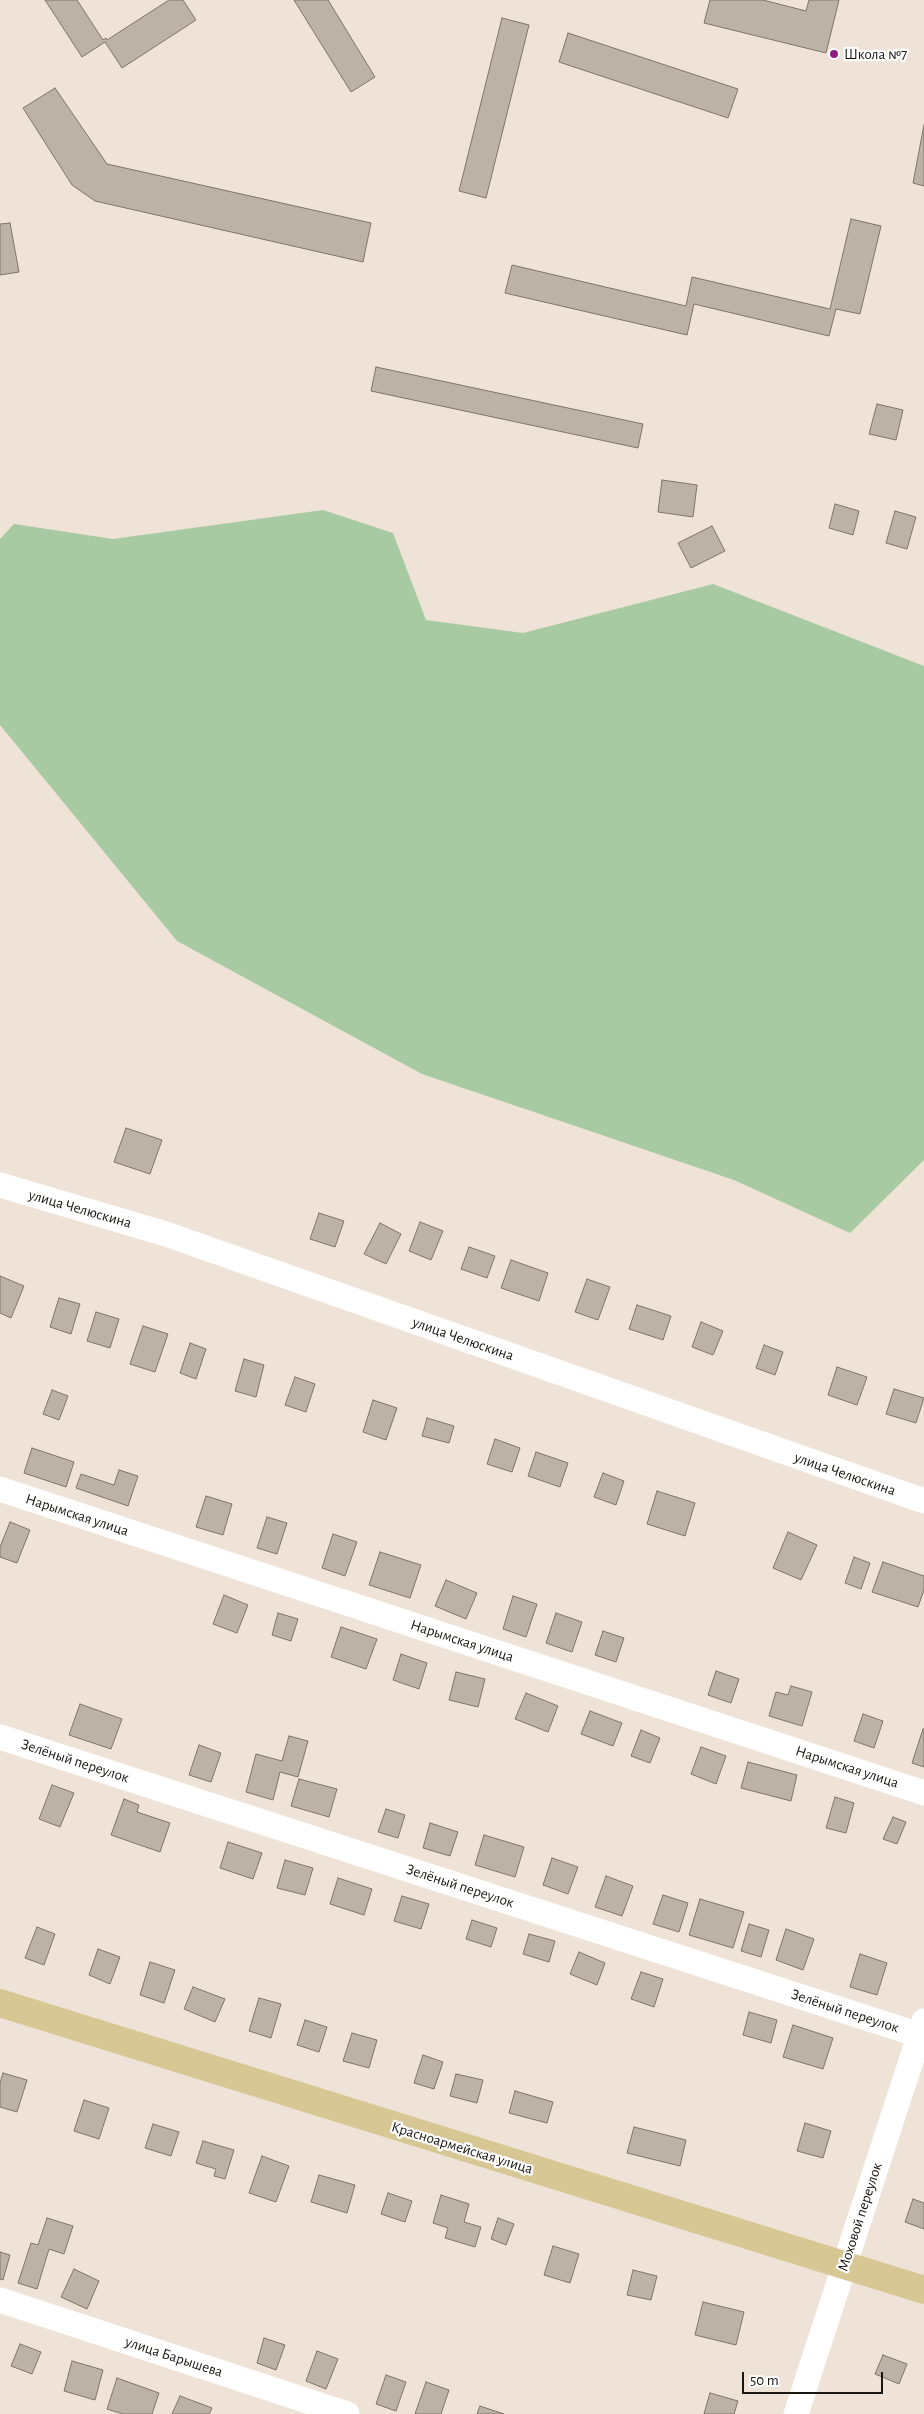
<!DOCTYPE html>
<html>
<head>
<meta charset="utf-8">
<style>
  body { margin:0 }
  #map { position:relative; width:924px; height:2414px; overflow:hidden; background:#eee3d6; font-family:"Alegreya Sans",sans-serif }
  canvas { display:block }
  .scale { position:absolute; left:742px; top:2372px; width:141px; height:22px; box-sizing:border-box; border:2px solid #1a1611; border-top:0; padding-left:6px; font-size:15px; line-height:18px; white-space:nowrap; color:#1a1611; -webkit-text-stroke:4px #fff; paint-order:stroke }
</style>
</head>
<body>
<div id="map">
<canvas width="924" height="2414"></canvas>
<div class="scale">50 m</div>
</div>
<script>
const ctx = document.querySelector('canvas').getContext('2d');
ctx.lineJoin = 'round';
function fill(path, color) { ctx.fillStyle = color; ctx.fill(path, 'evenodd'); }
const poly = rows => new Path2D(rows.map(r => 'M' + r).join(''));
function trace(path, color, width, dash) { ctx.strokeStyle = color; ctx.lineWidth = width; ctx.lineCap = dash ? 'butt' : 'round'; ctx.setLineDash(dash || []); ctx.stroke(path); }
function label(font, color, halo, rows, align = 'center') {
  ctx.font = font + ' "Alegreya Sans",sans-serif'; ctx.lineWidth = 4.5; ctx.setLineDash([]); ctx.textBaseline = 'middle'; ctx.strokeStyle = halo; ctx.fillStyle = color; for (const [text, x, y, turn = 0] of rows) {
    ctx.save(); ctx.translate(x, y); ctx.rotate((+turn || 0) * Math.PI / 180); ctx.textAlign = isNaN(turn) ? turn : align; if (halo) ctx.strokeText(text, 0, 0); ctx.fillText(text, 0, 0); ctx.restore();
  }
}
const green = poly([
  [323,510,393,533,426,620,523,633,713,584,924,666,924,1160,850,1233,734,1180,422,1074,177,941,0,725,0,539,14,524,113,539]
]);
const building = poly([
  [45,0,77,0,103,40,106,38,107,40,169,0,183,0,196,20,122,68,105,42,82,57,45,0],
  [294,0,328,0,375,77,351,92,294,0],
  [710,0,763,0,806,11,809,0,839,0,826,53,704,23,710,0],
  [502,18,529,25,486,198,459,191,502,18],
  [568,33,738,89,728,118,559,62,568,33],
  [55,88,107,164,371,223,363,262,95,201,72,185,23,108,55,88],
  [924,125,924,186,913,183,924,125],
  [851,219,881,226,860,314,836,309,829,336,694,304,687,335,505,293,512,265,686,306,692,277,830,309,851,219],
  [10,223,19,272,0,275,0,224,10,223],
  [376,367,643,424,638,448,371,391,376,367],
  [877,404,903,410,896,440,869,434,877,404],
  [662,480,697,485,693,517,658,512,662,480],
  [835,504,859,511,853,535,829,528,835,504],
  [895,511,916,517,907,549,886,543,895,511],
  [712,526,725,551,691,568,678,543,712,526],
  [126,1128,162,1140,150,1174,114,1162,126,1128],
  [319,1213,344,1221,335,1247,310,1239,319,1213],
  [420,1222,443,1231,431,1260,409,1251,420,1222],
  [380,1223,401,1234,386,1264,364,1254,380,1223],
  [469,1247,495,1256,487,1278,461,1269,469,1247],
  [511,1260,548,1273,539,1301,501,1288,511,1260],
  [0,1276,24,1286,11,1318,0,1313,0,1276],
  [587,1279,610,1287,598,1320,575,1312,587,1279],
  [59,1298,80,1304,71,1334,50,1327,59,1298],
  [637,1305,671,1316,663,1340,629,1329,637,1305],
  [96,1312,119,1319,110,1348,87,1341,96,1312],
  [701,1322,723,1331,713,1355,692,1347,701,1322],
  [143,1326,168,1334,155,1372,130,1364,143,1326],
  [190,1343,206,1349,196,1379,180,1373,190,1343],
  [764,1345,783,1352,775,1375,756,1368,764,1345],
  [244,1359,264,1365,256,1397,235,1391,244,1359],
  [837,1367,867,1377,857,1405,828,1395,837,1367],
  [295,1377,315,1384,306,1412,285,1405,295,1377],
  [894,1389,924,1398,916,1423,886,1414,894,1389],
  [52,1390,68,1396,59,1420,43,1414,52,1390],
  [373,1400,397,1408,386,1440,363,1432,373,1400],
  [427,1418,454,1426,449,1443,422,1436,427,1418],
  [495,1439,520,1448,512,1472,487,1464,495,1439],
  [32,1448,74,1462,66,1487,24,1473,32,1448],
  [536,1452,568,1463,560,1487,528,1476,536,1452],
  [119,1470,138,1476,128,1506,76,1488,81,1474,114,1485,119,1470],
  [603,1473,624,1481,616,1505,594,1497,603,1473],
  [657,1491,695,1503,685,1536,647,1524,657,1491],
  [206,1496,232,1504,223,1535,196,1527,206,1496],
  [267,1517,287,1523,277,1554,257,1548,267,1517],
  [10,1522,30,1530,17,1563,0,1557,0,1547,10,1522],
  [788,1532,817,1545,801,1580,773,1568,788,1532],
  [333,1534,357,1542,345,1576,322,1568,333,1534],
  [380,1552,421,1565,410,1598,369,1585,380,1552],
  [854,1557,870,1563,861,1589,845,1583,854,1557],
  [883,1562,924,1576,924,1590,918,1607,872,1592,883,1562],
  [446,1580,477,1593,466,1619,435,1606,446,1580],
  [224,1595,248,1605,237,1633,213,1624,224,1595],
  [513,1596,537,1604,526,1637,503,1629,513,1596],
  [278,1613,298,1619,291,1641,272,1635,278,1613],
  [556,1613,582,1622,572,1652,546,1643,556,1613],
  [341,1627,377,1639,366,1669,331,1657,341,1627],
  [603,1631,624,1638,616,1662,595,1655,603,1631],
  [401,1654,427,1663,419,1689,393,1680,401,1654],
  [716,1671,739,1679,731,1703,708,1695,716,1671],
  [456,1672,485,1679,478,1707,449,1700,456,1672],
  [791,1686,812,1692,802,1726,769,1716,776,1692,788,1695,791,1686],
  [526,1693,558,1706,548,1732,515,1719,526,1693],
  [80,1704,122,1719,111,1749,69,1735,80,1704],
  [590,1711,622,1723,613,1746,581,1734,590,1711],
  [863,1714,883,1721,874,1748,854,1741,863,1714],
  [923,1729,924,1729,924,1767,912,1763,923,1729],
  [641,1730,660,1738,650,1763,631,1756,641,1730],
  [289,1736,308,1741,298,1777,280,1772,273,1800,246,1792,256,1754,282,1761,289,1736],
  [199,1745,221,1753,211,1782,189,1775,199,1745],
  [701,1747,726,1756,716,1784,691,1774,701,1747],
  [748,1762,797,1775,791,1801,741,1788,748,1762],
  [299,1779,337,1789,329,1817,291,1806,299,1779],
  [52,1785,74,1793,60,1827,39,1819,52,1785],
  [835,1797,854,1803,846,1833,826,1828,835,1797],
  [124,1799,139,1805,137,1812,170,1823,160,1852,111,1835,124,1799],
  [386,1809,405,1815,398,1838,378,1832,386,1809],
  [893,1817,906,1822,897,1844,883,1839,893,1817],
  [430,1823,458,1832,450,1856,423,1848,430,1823],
  [484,1835,524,1847,515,1877,475,1865,484,1835],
  [228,1842,262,1853,253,1879,220,1868,228,1842],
  [552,1858,578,1867,568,1894,543,1885,552,1858],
  [285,1860,313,1868,305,1895,277,1888,285,1860],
  [606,1876,633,1886,622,1916,595,1907,606,1876],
  [338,1878,372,1889,364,1915,330,1904,338,1878],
  [663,1895,688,1903,679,1932,653,1924,663,1895],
  [402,1896,429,1904,421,1929,394,1921,402,1896],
  [700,1899,744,1912,733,1948,689,1935,700,1899],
  [472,1920,497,1928,491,1947,466,1939,472,1920],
  [749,1924,769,1930,761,1957,741,1951,749,1924],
  [37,1927,55,1934,44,1965,25,1958,37,1927],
  [786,1929,814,1939,803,1970,776,1960,786,1929],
  [529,1934,555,1941,549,1962,523,1954,529,1934],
  [98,1949,120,1957,110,1984,89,1975,98,1949],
  [579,1952,605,1963,597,1985,570,1974,579,1952],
  [860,1954,887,1963,877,1995,850,1987,860,1954],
  [150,1962,175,1970,164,2003,140,1995,150,1962],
  [641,1972,663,1979,654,2007,631,1999,641,1972],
  [193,1987,225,1999,215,2022,184,2009,193,1987],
  [259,1998,281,2004,271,2038,249,2031,259,1998],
  [749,2012,777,2020,771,2043,743,2035,749,2012],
  [305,2020,327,2027,319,2052,297,2045,305,2020],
  [793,2025,833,2038,823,2069,783,2057,793,2025],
  [352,2033,377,2040,369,2068,343,2061,352,2033],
  [423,2055,443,2062,434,2089,414,2083,423,2055],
  [3,2073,27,2080,17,2112,0,2107,0,2083,3,2073],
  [456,2074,483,2080,477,2103,450,2096,456,2074],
  [515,2091,553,2102,547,2123,509,2113,515,2091],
  [84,2100,109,2108,99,2139,74,2131,84,2100],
  [805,2123,831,2131,823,2158,797,2151,805,2123],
  [153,2124,179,2132,171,2156,145,2148,153,2124],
  [634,2127,686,2140,680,2166,627,2153,634,2127],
  [203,2141,234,2150,225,2179,214,2176,216,2169,196,2163,203,2141],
  [262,2156,289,2166,276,2202,249,2193,262,2156],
  [319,2175,355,2185,347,2213,311,2202,319,2175],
  [388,2193,412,2201,405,2222,381,2214,388,2193],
  [441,2195,469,2204,464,2222,481,2227,475,2247,445,2238,448,2228,433,2223,441,2195],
  [913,2199,924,2203,924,2229,905,2222,913,2199],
  [47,2218,73,2226,64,2254,49,2249,37,2289,18,2283,31,2243,38,2245,47,2218],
  [498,2218,514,2224,506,2245,491,2239,498,2218],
  [553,2246,579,2254,570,2283,544,2275,553,2246],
  [0,2252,10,2255,3,2280,0,2279,0,2252],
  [74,2269,99,2281,87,2309,61,2297,74,2269],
  [633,2270,657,2276,651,2300,627,2295,633,2270],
  [703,2302,744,2312,736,2345,695,2335,703,2302],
  [264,2338,285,2345,276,2370,257,2363,264,2338],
  [20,2344,41,2352,32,2374,11,2366,20,2344],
  [317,2351,338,2359,326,2389,306,2381,317,2351],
  [883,2355,907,2364,899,2384,875,2374,883,2355],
  [72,2361,103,2370,95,2400,64,2391,72,2361],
  [386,2375,406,2382,396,2411,376,2404,386,2375],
  [117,2378,159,2393,152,2414,123,2414,107,2409,117,2378],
  [426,2382,449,2390,441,2414,415,2414,426,2382],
  [710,2393,738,2401,734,2414,704,2414,710,2393],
  [180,2396,212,2408,209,2414,172,2414,180,2396],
  [480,2406,504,2414,477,2414,480,2406]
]);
const minor = poly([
  [0,1185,166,1234,924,1501],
  [0,1489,924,1793],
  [0,1737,919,2035],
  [0,2300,347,2414],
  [796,2414,924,2021]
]);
const major = poly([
  [0,2003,924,2290]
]);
const markers = [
  [834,54,5,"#8d1d7f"]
];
const poiNames = [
  ["Школа №7",844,54]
];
const streetNames = [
  ["улица Челюскина",80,1209,16],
  ["улица Челюскина",463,1339,19],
  ["улица Челюскина",845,1474,19],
  ["Нарымская улица",77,1515,18],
  ["Нарымская улица",462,1641,18],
  ["Зелёный переулок",75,1761,18],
  ["Нарымская улица",847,1767,18],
  ["Зелёный переулок",460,1886,18],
  ["Зелёный переулок",845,2011,18],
  ["Красноармейская улица",462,2148,17],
  ["Моховой переулок",860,2217,-72],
  ["улица Барышева",174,2357,18]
];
fill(green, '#a8caa2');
fill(building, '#bcb2a5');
trace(building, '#7e7569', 1);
trace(minor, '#fff', 25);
trace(major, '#d7c794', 28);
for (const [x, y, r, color] of markers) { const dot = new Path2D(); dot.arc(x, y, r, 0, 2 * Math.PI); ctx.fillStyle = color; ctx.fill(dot); trace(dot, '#fff', 2); }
label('15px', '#1a1611', '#fff', poiNames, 'left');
label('15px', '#1a1611', '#fff', streetNames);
</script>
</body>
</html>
